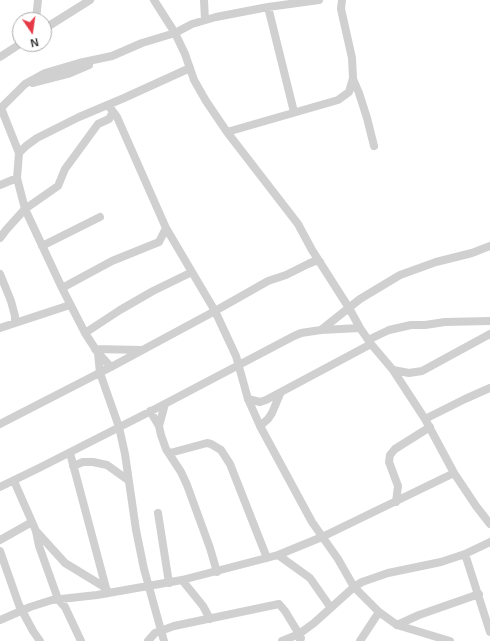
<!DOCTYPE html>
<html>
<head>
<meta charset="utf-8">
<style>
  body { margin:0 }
  #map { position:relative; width:490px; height:641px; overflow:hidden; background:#fff; font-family:Arial,sans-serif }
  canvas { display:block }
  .north { position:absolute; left:12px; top:12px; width:40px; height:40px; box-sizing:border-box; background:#fff; border:1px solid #adadad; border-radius:50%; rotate:167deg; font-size:11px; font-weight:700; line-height:16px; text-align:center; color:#333 }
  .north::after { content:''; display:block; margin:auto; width:14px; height:18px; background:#e63946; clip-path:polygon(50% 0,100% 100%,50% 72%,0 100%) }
</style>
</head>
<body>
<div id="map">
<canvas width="490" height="641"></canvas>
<div class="north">N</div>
</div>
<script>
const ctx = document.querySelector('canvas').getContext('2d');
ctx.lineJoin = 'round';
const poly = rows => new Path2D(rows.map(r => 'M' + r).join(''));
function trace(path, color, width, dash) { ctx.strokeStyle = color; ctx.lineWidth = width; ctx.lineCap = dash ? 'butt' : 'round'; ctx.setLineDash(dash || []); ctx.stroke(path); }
const minor = poly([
  [154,0,175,33,185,54,194,80,206,101,227,132,298,224,312,250,349,308,360,328,371,344,393,370,425,419,454,473,476,506,490,524],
  [204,0,205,20],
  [268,7,294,112],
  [36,20,38,0],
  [44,29,90,0],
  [0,57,20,44],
  [353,79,359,93,367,118,374,146],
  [33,83,68,74,89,65],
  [108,105,117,117,166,228,215,311,236,356,248,399,260,426,312,522,338,559,354,587,379,612,397,625,450,641],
  [1,108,19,153,17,178,25,209,62,288,85,333,98,353,111,367],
  [0,109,25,84,45,73,79,63,112,56,142,43,175,33,192,24,216,17,268,7,319,0],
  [227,132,338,100,349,92,353,78,352,58,341,9,342,0],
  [19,153,26,146,37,138,79,117,124,98,190,68],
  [0,185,17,178],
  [0,238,6,230,25,209,58,186,65,169,98,124,109,119,113,112],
  [42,246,100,217],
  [0,274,11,301,15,316,15,322],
  [62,288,112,261,159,242,166,228],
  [0,328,70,305],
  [321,330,360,299,400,275,436,262,472,253,490,246],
  [85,333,120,310,153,291,192,272],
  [368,340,389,330,411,325,425,325,445,322,490,321],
  [95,349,141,350],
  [98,353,100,373,119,427,125,454,136,530,144,569,164,641],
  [393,370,409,373,422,371,490,334],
  [248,399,260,402,266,400,371,344],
  [150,411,159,426,161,435,166,449,181,472,187,485,210,548,217,572],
  [425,419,465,399,490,388],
  [0,424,111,367,215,311,268,281,286,275,308,264,315,261,320,262],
  [159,426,165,404],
  [260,426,268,419,272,413,280,394],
  [70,453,106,588],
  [170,453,207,443,211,444,221,450,230,464,267,558],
  [73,466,83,462,93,462,107,465,128,480],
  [14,481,36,531,39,546,58,599,65,607,81,641],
  [0,487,39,468,157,408,294,336,301,333,321,330,360,328],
  [396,502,398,486,389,462,390,455,395,449,430,427],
  [158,513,169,583],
  [36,531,65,563,106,588,107,590],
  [0,540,32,522],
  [0,551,19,605,33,631,40,641],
  [465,554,490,632],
  [278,555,310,578,331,608],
  [182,580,203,606,210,619],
  [0,620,30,607,52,600,97,595,182,580,278,555,322,537,454,473],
  [397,625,419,615,479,594],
  [148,641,155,633,174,626,279,604,285,611,299,634,301,638,300,641],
  [282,641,299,634,314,623,354,587,362,582,388,573,441,562,465,554,490,542],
  [360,641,379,612]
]);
trace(minor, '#d0d0d0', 8);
</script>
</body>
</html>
